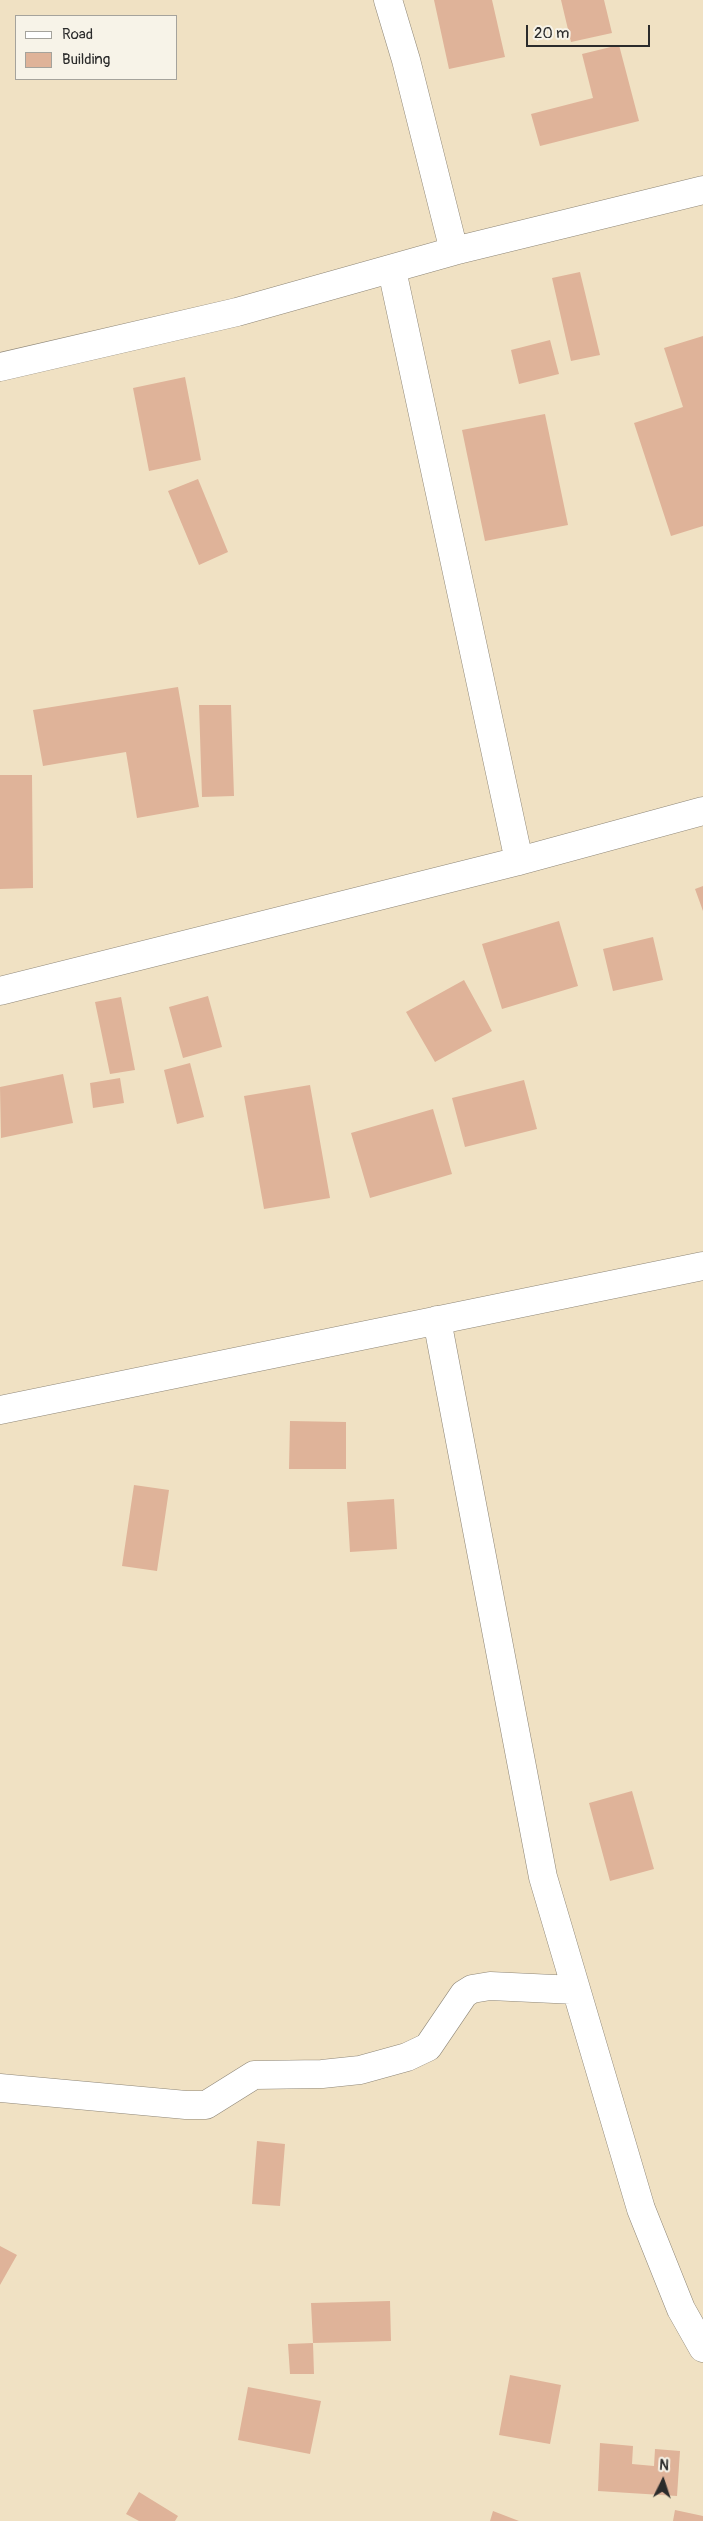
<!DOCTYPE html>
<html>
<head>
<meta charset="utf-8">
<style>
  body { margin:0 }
  #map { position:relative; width:703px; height:2521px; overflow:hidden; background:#f0e1c3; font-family:Pangolin,sans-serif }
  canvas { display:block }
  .legend { position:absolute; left:15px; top:15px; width:162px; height:65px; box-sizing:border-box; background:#f7f3e8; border:1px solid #a5a39c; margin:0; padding:6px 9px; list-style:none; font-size:15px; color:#2b2b2b }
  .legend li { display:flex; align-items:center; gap:10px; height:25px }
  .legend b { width:25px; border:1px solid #a5a39c }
  .north { position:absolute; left:638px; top:2456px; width:50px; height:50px; -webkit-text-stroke:4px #f7f3e8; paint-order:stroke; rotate:4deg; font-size:14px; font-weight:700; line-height:20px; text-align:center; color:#2b2b2b }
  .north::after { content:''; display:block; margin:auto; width:18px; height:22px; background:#2b2b2b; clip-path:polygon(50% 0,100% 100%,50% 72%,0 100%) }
  .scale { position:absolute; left:526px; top:25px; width:124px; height:22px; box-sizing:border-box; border:2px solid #2b2b2b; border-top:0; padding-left:6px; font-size:15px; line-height:18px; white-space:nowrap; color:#2b2b2b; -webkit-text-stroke:4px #f7f3e8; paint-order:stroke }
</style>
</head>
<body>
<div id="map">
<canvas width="703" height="2521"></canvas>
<ul class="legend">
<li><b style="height:6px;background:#fff"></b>Road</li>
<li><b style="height:14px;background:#dfb399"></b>Building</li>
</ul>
<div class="north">N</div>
<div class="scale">20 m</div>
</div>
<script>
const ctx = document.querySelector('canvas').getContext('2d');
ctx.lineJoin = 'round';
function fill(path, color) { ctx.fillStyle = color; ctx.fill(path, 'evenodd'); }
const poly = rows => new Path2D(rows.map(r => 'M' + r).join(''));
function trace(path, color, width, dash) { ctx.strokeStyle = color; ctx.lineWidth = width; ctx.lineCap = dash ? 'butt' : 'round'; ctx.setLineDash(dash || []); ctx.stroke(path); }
const building = poly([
  [434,0,492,0,505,57,449,69],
  [561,0,604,0,612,33,571,42],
  [619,45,639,121,540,146,531,114,593,98,582,54],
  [580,272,600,355,571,361,552,278],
  [703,336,703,526,671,536,634,423,683,407,664,348],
  [550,340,559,374,519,384,511,350],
  [185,377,201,460,149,471,133,388],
  [545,414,568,525,485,541,462,430],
  [198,479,228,552,199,565,168,491],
  [178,687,199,807,137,818,126,752,43,766,33,710],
  [199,705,231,705,234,796,202,797],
  [0,775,32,775,33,888,0,889],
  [703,886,703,911,695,889],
  [559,921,578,986,502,1009,482,944],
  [653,937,663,980,613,991,603,949],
  [464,980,492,1031,435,1062,406,1012],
  [208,996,222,1047,183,1058,169,1007],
  [121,997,135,1070,110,1074,95,1002],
  [190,1063,204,1117,177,1124,164,1070],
  [63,1074,73,1123,1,1138,0,1087],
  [120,1078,124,1103,93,1108,90,1083],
  [524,1080,537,1129,465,1147,452,1098],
  [310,1085,330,1198,264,1209,244,1096],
  [433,1109,452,1174,370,1198,351,1133],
  [290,1421,346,1422,346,1469,289,1469],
  [134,1485,169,1490,157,1571,122,1566],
  [394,1499,397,1549,350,1552,347,1502],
  [632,1791,654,1869,610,1881,589,1803],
  [257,2141,285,2144,280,2206,252,2204],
  [0,2246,17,2255,0,2285],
  [390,2301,391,2341,313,2343,311,2303],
  [313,2343,314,2374,290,2374,288,2344],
  [510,2375,561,2385,550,2444,499,2435],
  [248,2387,321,2401,310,2454,238,2440],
  [600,2443,633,2446,632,2464,654,2466,655,2449,680,2451,677,2496,598,2491],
  [139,2492,178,2516,175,2521,139,2521,126,2514],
  [675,2510,703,2516,703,2521,673,2521],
  [493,2511,519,2521,490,2521]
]);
const minor = poly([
  [388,0,406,60,454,251],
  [392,270,519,861],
  [0,367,237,312,454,251,703,190],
  [0,991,519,861,703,811],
  [437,1320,543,1877,641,2209,681,2309,703,2348],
  [0,1410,703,1266],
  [0,2088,186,2105,206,2105,254,2075,322,2074,360,2070,407,2057,428,2047,464,1994,472,1989,490,1986,576,1990]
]);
fill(building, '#dfb399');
trace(minor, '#8e8677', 29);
trace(minor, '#fff', 28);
</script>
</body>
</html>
